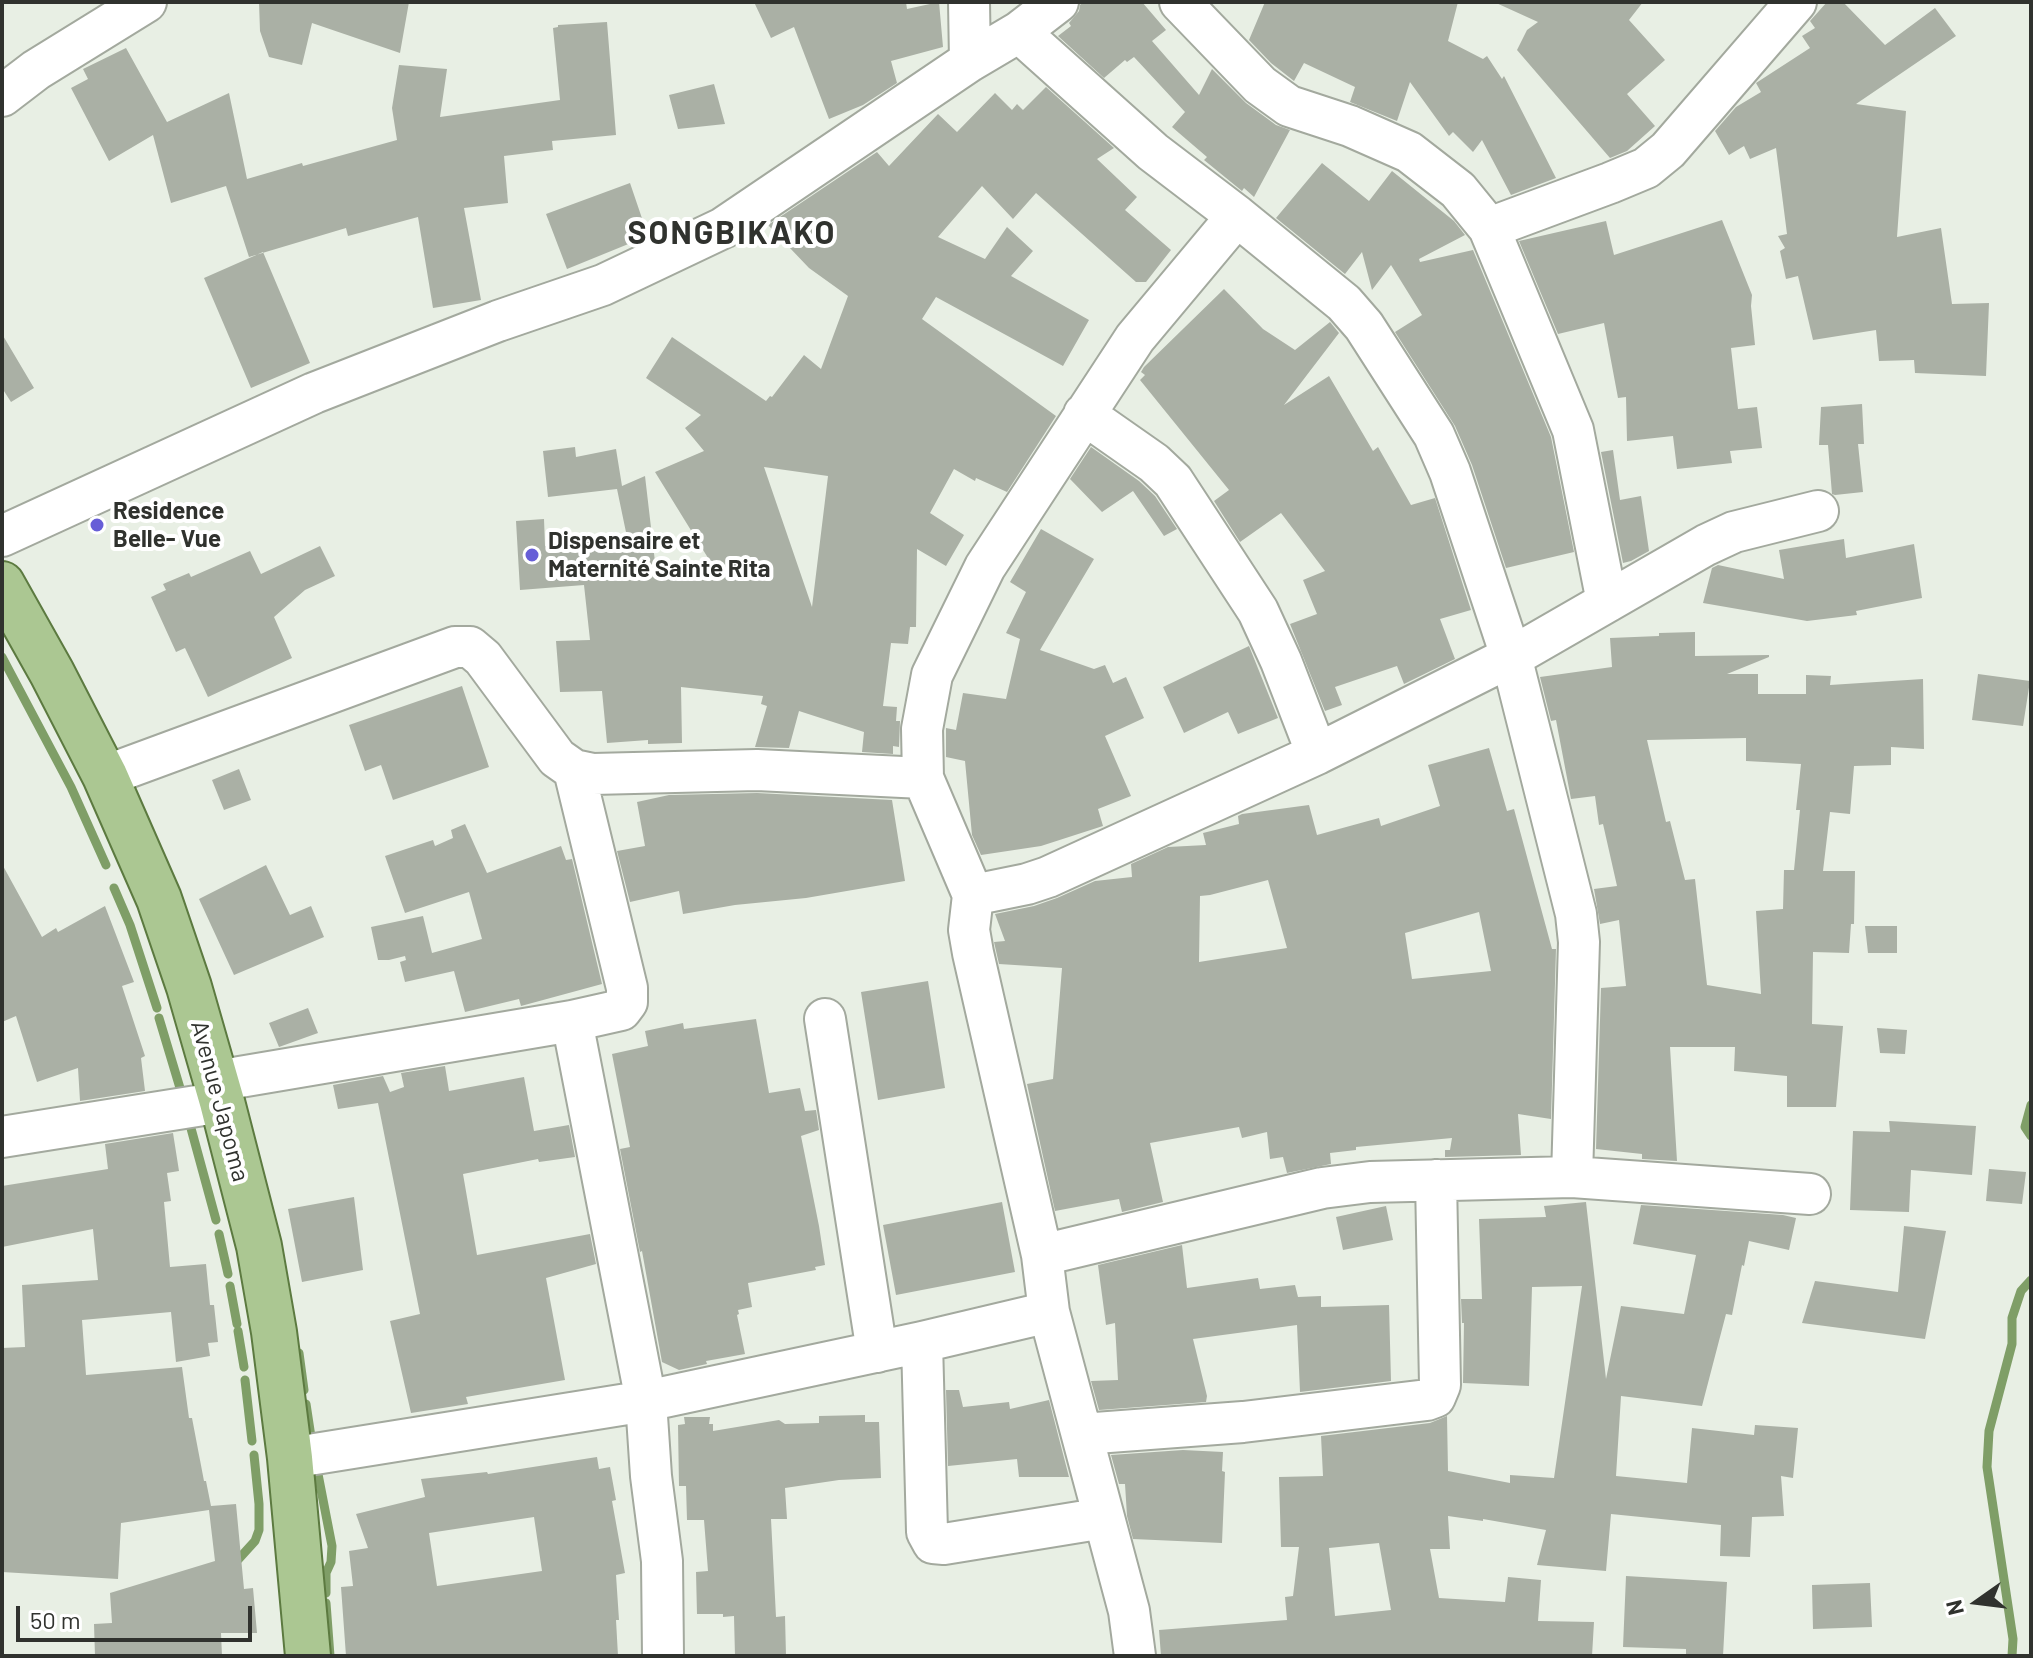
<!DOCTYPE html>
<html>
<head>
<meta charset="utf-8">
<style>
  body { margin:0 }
  #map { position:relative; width:2033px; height:1658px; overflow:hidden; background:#e8efe4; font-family:Barlow,sans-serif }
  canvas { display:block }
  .frame { position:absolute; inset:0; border:4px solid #30322e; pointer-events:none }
  .north { position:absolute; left:1937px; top:1562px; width:80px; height:80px; -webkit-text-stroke:6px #fff; paint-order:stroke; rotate:256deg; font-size:22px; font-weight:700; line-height:32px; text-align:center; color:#30322e }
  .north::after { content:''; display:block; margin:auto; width:28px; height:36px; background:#30322e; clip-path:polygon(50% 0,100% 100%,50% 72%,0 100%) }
  .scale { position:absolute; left:16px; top:1606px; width:236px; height:36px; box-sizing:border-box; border:4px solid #30322e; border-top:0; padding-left:10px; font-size:24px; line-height:28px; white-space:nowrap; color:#30322e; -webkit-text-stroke:6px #fff; paint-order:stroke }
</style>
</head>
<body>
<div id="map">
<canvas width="2033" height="1658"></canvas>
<div class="frame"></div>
<div class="north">N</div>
<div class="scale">50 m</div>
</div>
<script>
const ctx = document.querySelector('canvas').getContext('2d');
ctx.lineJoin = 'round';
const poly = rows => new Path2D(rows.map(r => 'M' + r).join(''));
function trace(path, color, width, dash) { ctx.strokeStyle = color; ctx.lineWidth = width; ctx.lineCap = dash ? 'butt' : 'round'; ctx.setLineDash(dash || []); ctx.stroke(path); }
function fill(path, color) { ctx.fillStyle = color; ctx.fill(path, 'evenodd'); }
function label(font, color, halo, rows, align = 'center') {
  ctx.font = font + ' Barlow,sans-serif'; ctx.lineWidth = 8; ctx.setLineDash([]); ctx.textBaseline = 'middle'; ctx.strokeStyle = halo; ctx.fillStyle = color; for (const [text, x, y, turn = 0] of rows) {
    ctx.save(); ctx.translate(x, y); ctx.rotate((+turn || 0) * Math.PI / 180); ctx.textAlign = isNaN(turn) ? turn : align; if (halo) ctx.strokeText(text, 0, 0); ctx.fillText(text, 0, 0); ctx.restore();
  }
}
const stream = poly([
  [2,657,71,787,106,865],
  [114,888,130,925,157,1008],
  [159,1018,183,1098],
  [2031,1105,2025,1127,2031,1136],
  [189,1121,216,1220],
  [219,1234,228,1274],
  [230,1286,237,1324],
  [238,1331,244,1367],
  [299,1353,304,1390],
  [245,1380,252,1441],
  [306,1404,311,1437],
  [318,1474,332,1546,331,1562,326,1573,326,1593],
  [235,1563,255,1541,259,1530,259,1504,254,1455],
  [326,1603,330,1656],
  [2012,1656,2013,1639,1987,1467,1989,1431,2012,1344,2012,1318,2021,1291,2031,1280]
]);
const building = poly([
  [259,2,409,2,400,53,312,23,302,65,269,57,260,31],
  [754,2,906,2,907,9,939,2,943,47,891,61,897,83,863,105,829,119,794,27,771,38],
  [1083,2,1142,2,1166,30,1152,41,1199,95,1212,69,1246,103,1276,125,1290,130,1254,197,1244,188,1242,191,1204,160,1207,157,1172,127,1185,112,1134,57,1127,62,1125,60,1104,78,1058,36,1071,26,1069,23,1079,11,1080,5],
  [1265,2,1458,2,1448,41,1483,59,1487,56,1502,79,1504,76,1556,178,1511,195,1482,140,1473,152,1453,132,1449,136,1410,82,1397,121,1350,102,1355,87,1304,63,1294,81,1271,63,1249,40],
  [1494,2,1643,2,1629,20,1665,60,1627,94,1655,126,1627,151,1610,158,1517,50,1527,30,1538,22],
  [1827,2,1843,2,1885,45,1935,8,1956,36,1856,104,1906,111,1897,237,1941,228,1952,304,1989,303,1986,376,1915,373,1914,360,1879,361,1876,330,1813,340,1798,276,1786,279,1780,251,1785,248,1778,236,1787,234,1776,148,1750,159,1744,146,1729,155,1715,131,1736,107,1761,92,1756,83,1810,48,1802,36,1815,28,1810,21],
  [607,22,616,135,552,141,553,150,504,156,508,203,464,208,481,300,433,308,418,217,348,236,346,228,249,257,226,186,171,203,153,135,109,161,71,88,88,79,83,69,126,48,167,122,229,93,247,179,302,163,303,166,397,140,392,108,399,65,447,69,440,117,560,100,553,28,558,27,558,25],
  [714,84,725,124,678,129,669,95],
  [1046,87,1114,148,1097,159,1137,197,1125,210,1171,250,1146,282,1136,282,1036,193,1013,219,982,186,938,237,985,259,1007,227,1033,251,1011,276,1089,320,1063,366,936,297,922,319,1056,416,1007,492,976,478,975,481,954,469,930,513,964,535,946,566,917,549,916,627,910,627,908,644,891,643,883,706,897,707,896,721,900,721,899,747,893,746,893,754,862,752,864,732,799,711,789,748,755,747,767,706,761,704,763,696,681,687,682,743,648,744,648,740,607,743,602,691,560,692,556,641,590,640,584,585,520,590,516,521,544,519,545,546,627,537,617,489,548,497,543,451,575,447,576,457,616,449,622,486,645,476,657,579,721,579,655,472,704,451,685,428,701,415,646,378,672,337,766,401,770,396,772,397,804,355,821,369,848,296,809,268,768,225,877,152,889,166,938,114,957,132,995,93,1012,110,1017,104,1023,110],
  [764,467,828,476,812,607],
  [1322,163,1369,201,1392,171,1454,221,1465,235,1419,259,1420,262,1473,250,1551,437,1574,552,1506,568,1472,465,1455,426,1395,332,1422,315,1391,265,1372,290,1362,252,1345,274,1276,218],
  [630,183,648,236,567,269,546,214],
  [1722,220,1752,295,1751,306,1755,345,1731,348,1738,409,1757,407,1762,448,1730,451,1732,463,1677,469,1673,436,1627,441,1626,397,1618,398,1604,323,1558,334,1519,241,1606,221,1614,255],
  [263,252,310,363,251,388,204,278],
  [1224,289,1263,329,1295,350,1330,322,1339,333,1284,405,1329,376,1373,451,1378,447,1411,505,1435,498,1471,610,1440,619,1455,659,1404,684,1397,666,1335,687,1342,705,1325,711,1290,624,1317,614,1303,580,1325,571,1281,513,1240,542,1214,501,1229,490,1140,380,1145,375,1141,372,1144,367],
  [2,334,34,388,11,402,2,388],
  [1862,404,1864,444,1858,444,1863,492,1835,495,1832,494,1828,445,1819,445,1821,407],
  [1091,447,1139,481,1155,496,1177,529,1164,536,1133,491,1102,512,1070,479],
  [1613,450,1620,500,1641,496,1649,551,1631,561,1623,563,1601,452],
  [1041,529,1094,559,1040,650,1094,669,1105,665,1113,683,1126,677,1144,718,1105,736,1131,796,1098,809,1103,826,1041,846,981,855,972,835,965,761,946,757,946,728,956,730,963,693,1006,699,1020,639,1006,633,1026,592,1010,582],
  [1844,539,1846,558,1914,544,1922,598,1856,611,1857,615,1807,621,1703,603,1712,568,1718,565,1784,579,1779,550],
  [320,546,335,576,305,590,274,617,292,658,208,697,185,648,176,652,151,597,166,590,163,584,189,573,191,577,250,551,261,574],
  [1695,632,1695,656,1769,655,1769,657,1727,674,1758,674,1758,694,1806,694,1806,675,1831,676,1830,685,1923,679,1924,749,1891,747,1891,765,1854,766,1850,814,1830,812,1823,871,1855,871,1854,924,1851,924,1849,953,1813,952,1812,1024,1843,1026,1836,1107,1787,1107,1787,1076,1734,1071,1735,1047,1670,1047,1677,1161,1642,1159,1642,1154,1596,1149,1601,988,1626,986,1619,920,1600,924,1594,889,1617,886,1603,824,1599,825,1595,796,1571,799,1556,720,1551,721,1540,677,1612,667,1610,638,1659,636,1659,633],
  [1746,738,1746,761,1801,764,1796,810,1800,810,1794,870,1784,870,1783,909,1756,911,1761,994,1707,985,1695,879,1685,880,1670,821,1666,822,1647,740],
  [1249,646,1278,718,1238,734,1228,712,1184,733,1163,687],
  [1978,674,2030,681,2023,726,1972,720],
  [462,686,489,767,393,800,381,765,365,771,349,725],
  [1489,748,1507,811,1514,809,1552,949,1556,949,1551,1119,1518,1114,1521,1155,1445,1157,1445,1150,1450,1150,1452,1138,1356,1147,1356,1150,1330,1153,1331,1164,1287,1173,1283,1157,1270,1159,1267,1132,1242,1138,1239,1127,1150,1143,1163,1202,1122,1212,1119,1199,1055,1211,1027,1084,1053,1079,1062,968,999,964,994,942,1005,941,995,914,1034,906,1057,898,1095,881,1132,877,1131,864,1168,847,1206,845,1203,833,1239,824,1238,816,1242,814,1309,805,1317,835,1379,818,1381,826,1440,806,1428,765],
  [1268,880,1287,948,1199,962,1200,896,1210,895],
  [1479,912,1491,971,1412,979,1405,933],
  [239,769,251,800,224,810,212,780],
  [757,793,892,800,905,881,806,898,735,905,683,914,679,891,630,902,617,851,645,846,637,802,669,795],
  [465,824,487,873,561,846,566,860,572,859,602,984,521,1006,519,999,465,1012,454,971,405,982,400,962,406,960,405,956,389,960,378,960,371,927,423,916,432,953,482,939,469,892,405,913,385,856,433,840,435,846,453,838,451,830],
  [2,864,42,937,56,928,58,932,105,906,134,982,122,986,145,1056,141,1058,145,1091,80,1101,78,1068,37,1082,16,1016,2,1022],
  [266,865,290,915,311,906,324,937,234,975,199,899],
  [1865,926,1897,926,1897,953,1868,953],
  [928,981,945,1088,878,1100,861,992],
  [308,1008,318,1033,279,1047,269,1023],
  [756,1019,769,1093,800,1088,805,1111,816,1110,819,1130,801,1136,819,1226,825,1265,815,1267,816,1270,748,1283,752,1307,738,1310,739,1314,737,1315,745,1354,706,1361,707,1364,679,1370,662,1362,642,1251,640,1252,620,1149,630,1147,612,1054,648,1046,645,1031,683,1023,684,1029],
  [1877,1028,1907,1030,1905,1054,1880,1053],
  [445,1066,449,1091,524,1077,534,1131,569,1125,575,1157,539,1162,538,1159,463,1174,477,1255,590,1234,596,1264,546,1278,565,1380,466,1397,468,1404,411,1413,390,1321,420,1314,378,1103,338,1109,333,1085,383,1076,390,1092,404,1087,401,1073],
  [1889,1121,1976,1126,1972,1175,1911,1170,1909,1212,1850,1210,1853,1131,1890,1132],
  [173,1133,179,1171,167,1173,171,1201,164,1202,170,1267,206,1264,210,1305,214,1305,218,1342,208,1343,210,1356,176,1362,171,1312,82,1320,86,1375,182,1367,189,1418,192,1418,204,1481,206,1481,211,1506,236,1504,244,1589,253,1588,257,1633,221,1633,222,1656,95,1656,94,1624,112,1623,110,1593,215,1561,209,1510,121,1523,118,1579,2,1572,2,1348,25,1347,22,1285,98,1280,93,1229,2,1247,2,1186,108,1169,105,1144],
  [1989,1169,2026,1172,2022,1204,1986,1201],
  [354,1197,363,1270,302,1282,288,1209],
  [1002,1202,1015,1272,896,1295,883,1225],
  [1586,1202,1606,1379,1621,1306,1684,1314,1696,1255,1633,1244,1641,1205,1783,1215,1796,1218,1789,1250,1749,1241,1744,1266,1742,1265,1732,1315,1726,1314,1702,1406,1621,1396,1616,1476,1687,1483,1692,1428,1754,1435,1755,1425,1798,1428,1793,1478,1781,1476,1784,1516,1752,1517,1750,1557,1720,1556,1721,1525,1611,1514,1606,1571,1537,1565,1546,1530,1483,1519,1483,1521,1448,1516,1450,1549,1430,1549,1439,1598,1505,1602,1508,1577,1541,1580,1538,1621,1594,1622,1592,1656,1507,1654,1507,1656,1500,1656,1470,1654,1470,1656,1161,1656,1159,1630,1287,1620,1285,1597,1293,1596,1299,1547,1281,1547,1279,1477,1323,1476,1321,1436,1430,1423,1447,1416,1448,1471,1510,1483,1510,1475,1554,1478,1582,1286,1532,1287,1529,1386,1463,1383,1464,1323,1462,1323,1461,1299,1482,1299,1479,1219,1546,1217,1544,1206],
  [1379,1543,1391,1610,1335,1616,1329,1548],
  [1386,1206,1393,1240,1343,1250,1336,1217],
  [1904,1226,1946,1231,1925,1339,1802,1323,1815,1281,1898,1292],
  [1182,1245,1187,1288,1258,1278,1260,1289,1295,1285,1298,1297,1321,1296,1321,1307,1389,1305,1391,1381,1300,1392,1297,1325,1193,1339,1207,1396,1206,1402,1099,1410,1091,1381,1118,1380,1115,1323,1106,1325,1098,1265],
  [946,1390,959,1390,963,1407,1009,1402,1010,1409,1049,1400,1069,1477,1019,1477,1017,1459,948,1466],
  [865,1415,865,1422,879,1422,881,1478,839,1480,785,1488,787,1519,771,1519,776,1617,785,1616,786,1656,735,1656,734,1616,723,1617,723,1614,697,1614,696,1572,708,1571,704,1520,687,1520,686,1486,679,1486,678,1425,685,1424,684,1417,710,1417,709,1424,713,1424,713,1431,779,1420,785,1424,819,1423,819,1416],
  [1183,1450,1223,1452,1222,1471,1225,1472,1222,1543,1133,1539,1127,1516,1125,1484,1119,1484,1111,1455],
  [597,1457,599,1469,610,1467,616,1500,612,1501,625,1573,616,1575,619,1620,616,1620,618,1656,346,1656,341,1587,353,1586,349,1551,368,1548,356,1514,425,1497,421,1479,487,1472,488,1474],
  [534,1517,542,1571,437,1586,429,1533],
  [1626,1576,1727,1582,1723,1656,1686,1656,1686,1649,1623,1647],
  [1870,1583,1872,1627,1813,1629,1812,1585]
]);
const minor = poly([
  [969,2,970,61],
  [1180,2,1260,85,1289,106,1350,126,1409,152,1458,190,1489,228,1573,430,1607,602],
  [1019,32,1153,152,1237,216,1344,303,1364,326,1434,435,1450,472,1511,656,1576,914,1579,942,1572,1177],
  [2,96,36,70,146,2],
  [1489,228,1610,183,1646,168,1668,150,1796,2],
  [1084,414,1154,463,1173,481,1258,611,1281,661,1317,754],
  [2,536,314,393,498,321,603,285,723,228,970,61,1019,32,1058,2],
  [105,776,455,647,470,647,483,658,557,758,574,770,593,774,757,770,923,778],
  [973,895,1027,884,1048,877,1317,754,1522,651,1706,545,1734,532,1818,511],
  [825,1019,877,1352],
  [572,1021,646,1401,651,1476,662,1561,663,1656],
  [216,1081,572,1021,621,1010,627,1002,627,988,574,770],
  [2,1137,222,1102],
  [1042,1255,1322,1188,1370,1182,1572,1177,1810,1194],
  [922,1342,927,1532,933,1543,944,1544,1104,1518],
  [1082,1434,1243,1422,1427,1400,1435,1397,1440,1385,1436,1180],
  [290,1458,646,1401,922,1342,1049,1312],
  [1135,1656,1129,1611,1049,1312,1042,1255,973,953,969,930,973,895,923,778,922,729,932,675,985,567,1135,338,1237,216]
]);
const major = poly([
  [2,584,52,673,105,776,159,899,189,987,222,1102,259,1246,274,1332,290,1458,308,1656]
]);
const markers = [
  [97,525,8,"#675ed7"],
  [532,555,8,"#675ed7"]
];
const poiNames = [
  ["Residence",113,511],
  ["Belle- Vue",113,539],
  ["Dispensaire et",548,541],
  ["Maternité Sainte Rita",548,569]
];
const streetNames = [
  ["Avenue Japoma",220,1101,75]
];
const districtNames = [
  ["SONGBIKAKO",732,233]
];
trace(stream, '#7f9e67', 9);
fill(building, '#aab0a5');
trace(minor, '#a3a99e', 44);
trace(major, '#5c7a40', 48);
trace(minor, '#fff', 40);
trace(major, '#abc792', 44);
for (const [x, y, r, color] of markers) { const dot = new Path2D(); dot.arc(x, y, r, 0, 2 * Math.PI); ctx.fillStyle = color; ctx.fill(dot); trace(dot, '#fff', 3); }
label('bold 24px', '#30322e', '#fff', poiNames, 'left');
label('24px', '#30322e', '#fff', streetNames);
ctx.letterSpacing = '2px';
label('bold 32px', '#30322e', '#fff', districtNames);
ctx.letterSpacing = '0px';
</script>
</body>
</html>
